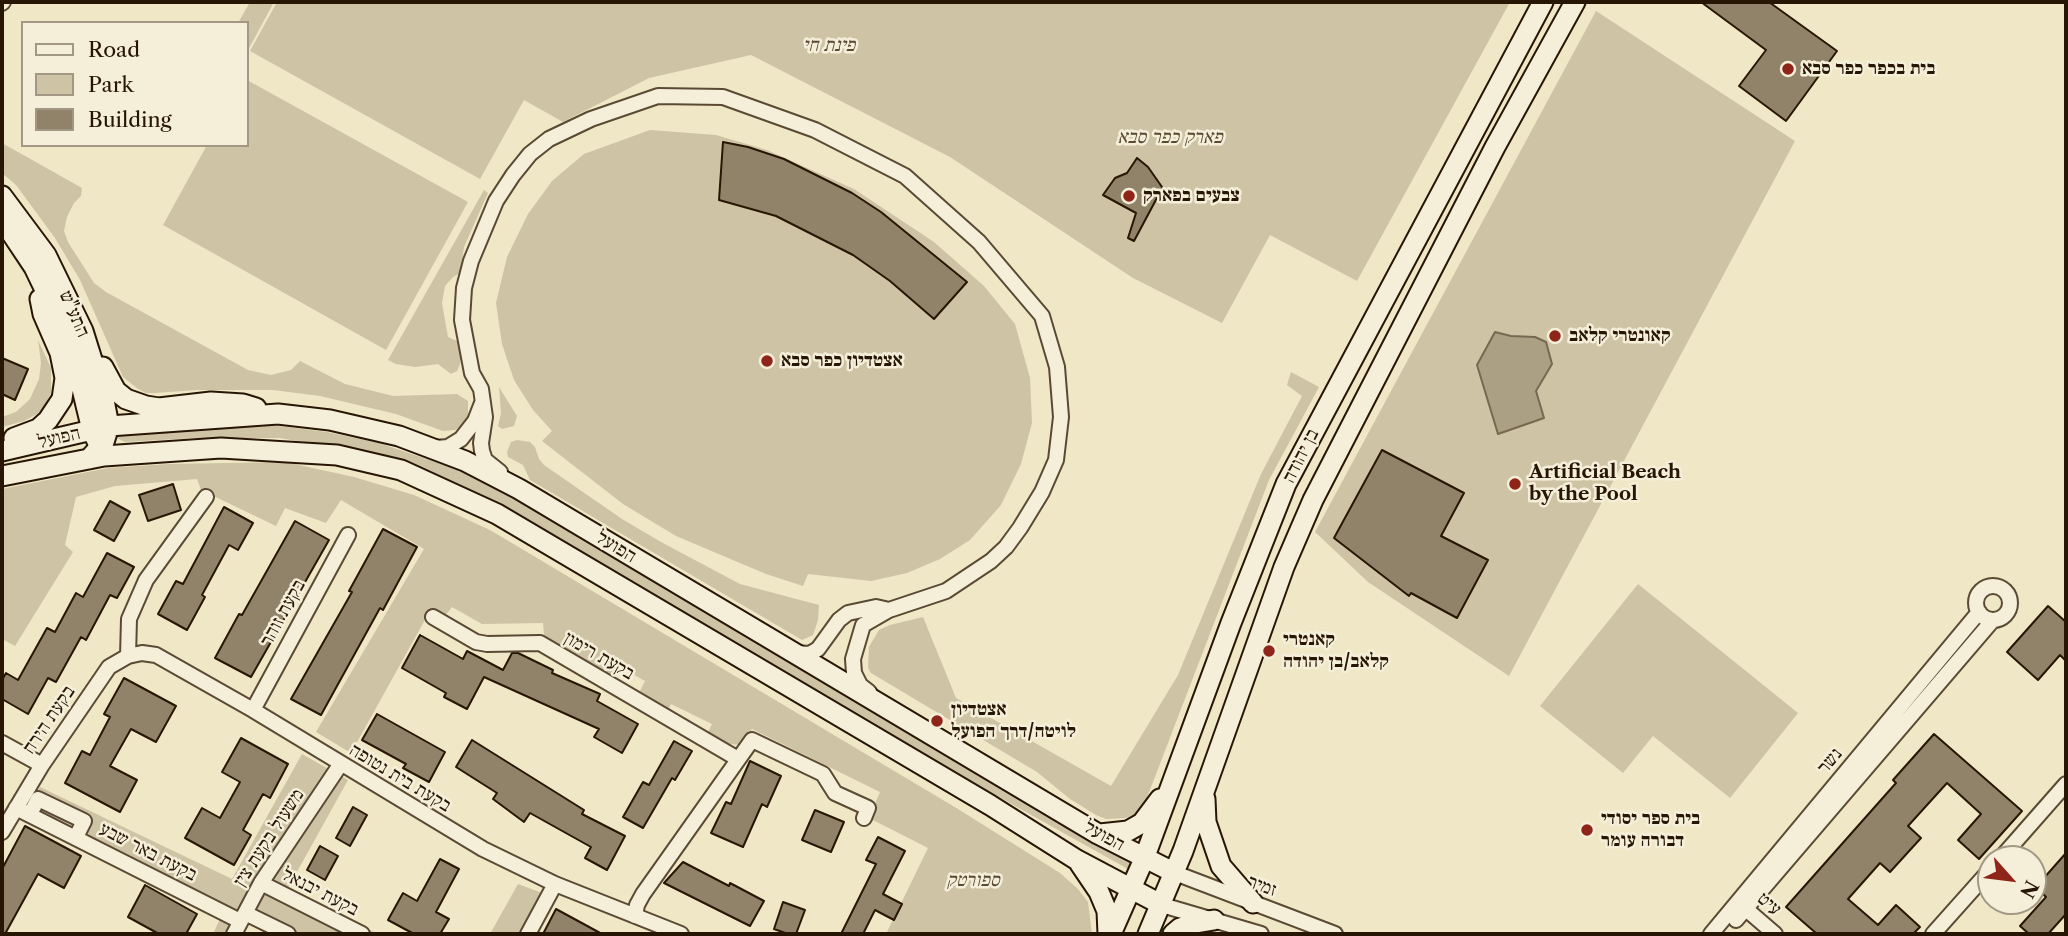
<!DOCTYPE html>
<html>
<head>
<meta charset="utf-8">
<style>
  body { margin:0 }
  #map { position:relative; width:2068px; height:936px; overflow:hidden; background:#f0e7c6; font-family:"Libre Caslon Text",serif }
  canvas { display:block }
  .frame { position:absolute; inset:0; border:4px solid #281604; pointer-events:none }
  .legend { position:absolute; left:21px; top:21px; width:228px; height:126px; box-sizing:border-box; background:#f5efda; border:2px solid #a39884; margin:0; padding:9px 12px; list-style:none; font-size:21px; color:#281604 }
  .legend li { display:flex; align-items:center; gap:14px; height:35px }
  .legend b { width:35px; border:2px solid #a39884 }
  .north { position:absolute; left:1977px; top:845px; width:70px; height:70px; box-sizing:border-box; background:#f5efda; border:2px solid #a39884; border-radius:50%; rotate:118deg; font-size:19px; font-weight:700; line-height:28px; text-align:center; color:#281604 }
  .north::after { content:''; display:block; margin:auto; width:24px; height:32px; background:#8f2418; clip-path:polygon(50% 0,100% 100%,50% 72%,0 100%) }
</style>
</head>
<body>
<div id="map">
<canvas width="2068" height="936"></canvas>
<div class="frame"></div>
<ul class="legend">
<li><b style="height:9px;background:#f5efda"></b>Road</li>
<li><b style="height:19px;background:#cec3a5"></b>Park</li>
<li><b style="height:19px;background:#908369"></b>Building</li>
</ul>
<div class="north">N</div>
</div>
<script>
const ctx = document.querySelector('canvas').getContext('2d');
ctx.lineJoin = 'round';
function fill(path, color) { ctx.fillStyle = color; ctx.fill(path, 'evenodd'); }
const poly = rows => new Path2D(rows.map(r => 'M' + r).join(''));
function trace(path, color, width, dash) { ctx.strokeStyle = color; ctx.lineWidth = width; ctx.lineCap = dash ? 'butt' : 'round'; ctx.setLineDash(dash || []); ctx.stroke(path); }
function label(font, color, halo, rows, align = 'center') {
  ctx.font = font + ' "Libre Caslon Text","Frank Ruhl Libre",serif'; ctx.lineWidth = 5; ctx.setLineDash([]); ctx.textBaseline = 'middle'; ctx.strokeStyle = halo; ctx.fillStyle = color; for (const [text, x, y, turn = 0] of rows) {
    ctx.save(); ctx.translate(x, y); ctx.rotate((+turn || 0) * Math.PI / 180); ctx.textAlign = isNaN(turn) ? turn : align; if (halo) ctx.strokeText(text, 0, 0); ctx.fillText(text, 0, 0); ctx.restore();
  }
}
const green = poly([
  [250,2,274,2,247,52,247,23,238,23],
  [277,2,1510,2,1357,281,1270,235,1222,323,1133,278,950,157,751,55,649,78,563,122,524,100,480,179,250,51],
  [1596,11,1795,141,1509,676,1368,582,1315,532],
  [247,80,468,202,386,350,163,225,207,145,247,145],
  [650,130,716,135,767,150,854,189,934,242,984,286,1015,324,1030,378,1032,423,1021,464,1001,505,970,540,940,559,907,573,871,581,808,574,803,586,766,574,676,536,623,504,542,441,552,431,533,410,514,380,502,344,496,303,507,257,528,214,552,181,584,154],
  [2,143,82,188,81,196,74,203,67,217,64,231,68,242,94,283,106,292,248,370,271,375,291,370,300,361,345,384,393,396,457,394,468,401,468,417,463,425,455,430,443,431,396,414,320,396,273,390,197,390,155,393,146,393,138,389,123,377,80,280,55,238,16,185,2,173],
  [484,190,488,193,464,247,460,273,453,277,445,286,442,303,448,337,457,341,460,346,460,364,457,371,451,374,438,364,415,367,396,364,388,360],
  [38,340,51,368,51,393,44,407,37,414,24,421,2,427,2,417,16,412,30,399,39,379,41,363],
  [1291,372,1319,387,1269,480,1143,808,1135,814,1126,818,1106,819,1096,815,1070,799,1037,772,871,673,868,668,869,647,879,630,890,625,923,617,956,698,1111,786,1178,675,1261,474,1302,396,1287,385],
  [499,387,517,416,514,426,502,429,498,426,501,413],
  [222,425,271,425,327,432,379,443,462,471,527,505,1024,800,1133,863,1128,869,940,764,511,511,452,481,402,463,340,448,279,438,195,438,125,442,115,437,118,435],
  [517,440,530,442,535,447,539,459,544,465,622,519,661,542,740,584,819,605,818,620,813,635,802,640,530,480,523,465,508,457,507,452,511,442],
  [285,462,354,477,414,495,490,530,958,809,1060,873,1078,889,1088,902,1092,934,886,934,928,848,869,818,880,792,752,729,740,745,723,743,707,734,712,724,671,704,668,710,640,691,645,681,617,665,611,676,544,635,543,623,482,624,452,607,445,616,431,609,351,753,316,732,424,549,341,500,326,523,285,508,276,526,201,490,197,479,115,486,76,497,65,545,73,552,15,646,2,639,2,489,108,468,169,464],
  [1638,584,1798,713,1730,798,1653,736,1623,773,1540,706],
  [302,754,348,780,288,888,378,934,269,934,252,925,245,925,240,934,213,934,220,919,20,818,40,787,232,879],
  [518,884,545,894,525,934,490,934]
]);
const water = poly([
  [1495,332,1511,336,1535,337,1546,342,1552,364,1536,391,1544,418,1498,434,1477,365,1495,332]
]);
const building = poly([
  [1701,2,1769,2,1837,51,1786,121,1739,86,1766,50,1701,2],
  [723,142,748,147,784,159,852,193,881,212,967,282,934,319,890,281,853,255,776,216,719,200,723,142],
  [1137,158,1148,167,1162,187,1162,197,1158,196,1134,241,1128,238,1136,213,1103,195,1115,178,1127,173,1137,158],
  [2,358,28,369,15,400,2,394,2,358],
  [1382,450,1464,493,1441,536,1488,560,1457,618,1411,593,1409,596,1334,538,1382,450],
  [173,484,181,510,148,521,139,495,173,484],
  [110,501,130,512,114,541,94,530,110,501],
  [224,507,253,523,238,550,229,545,202,595,205,597,187,630,158,614,176,581,183,584,224,507],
  [295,521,329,540,251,677,215,658,239,614,242,615,295,521],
  [383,529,417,547,383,610,380,608,321,715,291,699,352,592,349,591,383,529],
  [107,553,134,567,117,598,110,595,86,640,81,637,56,682,48,678,28,714,2,699,2,680,6,673,18,680,47,628,55,632,76,593,83,597,107,553],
  [2048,606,2066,622,2066,661,2060,655,2038,680,2007,652,2048,606],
  [420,635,463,659,467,651,503,670,512,653,518,653,553,670,552,673,600,694,597,701,638,724,622,753,594,737,599,729,484,677,467,709,444,697,446,693,402,668,420,635],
  [124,678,176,706,156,742,131,729,110,766,137,780,120,812,65,783,82,751,90,755,110,717,104,714,124,678],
  [377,714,445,752,429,782,403,768,406,764,362,740,377,714],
  [1934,734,2022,811,1979,859,1958,840,1981,814,1947,783,1908,826,1921,838,1890,872,1880,863,1848,899,1878,925,1896,905,1920,927,1913,934,1817,934,1786,907,1896,783,1893,780,1934,734],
  [241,738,288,764,270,798,263,794,243,830,251,835,234,865,185,838,202,808,220,818,240,782,222,772,241,738],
  [472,740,584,810,582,814,625,836,607,870,585,858,591,847,530,813,524,822,493,799,497,793,456,767,472,740],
  [674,741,692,751,675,780,672,778,643,828,623,817,643,782,649,785,674,741],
  [750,761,781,776,767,807,762,804,743,847,711,833,726,802,731,804,750,761],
  [353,807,367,815,350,846,336,838,353,807],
  [815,810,844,822,831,852,802,840,815,810],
  [25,826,81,856,64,888,38,874,5,934,2,934,2,869,25,826],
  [878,837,905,851,883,894,902,904,894,920,875,910,863,934,841,934,876,864,866,860,878,837],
  [320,846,338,856,325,880,307,870,320,846],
  [2066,853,2066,914,2048,934,2029,934,2020,926,2046,897,2036,887,2066,853],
  [440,859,459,869,436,912,449,919,440,934,414,934,388,920,403,893,417,901,440,859],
  [683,862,729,886,730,883,764,901,750,926,664,883,683,862],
  [145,885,197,914,186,934,159,934,128,917,145,885],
  [783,902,805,910,796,934,788,934,774,929,783,902],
  [556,909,602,934,543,934,556,909]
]);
const street = poly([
  [2,3,3,2],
  [434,448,448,447,461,439,475,421,482,403],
  [500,472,485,460,482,451,481,443,485,417,481,389,472,373,462,320,464,288,471,261,496,201,513,175,530,154,549,139,591,119,658,96,723,97,815,130,905,176,979,242,1042,316,1057,367,1061,417,1056,460,1042,492,1020,528,1006,547,991,561,946,591,889,610,863,625,853,659,854,673,860,685,869,692],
  '1976 603a17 17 0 1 1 34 0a17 17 0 1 1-34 0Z',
  [433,617,476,642,487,644,540,643,738,759],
  [795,653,810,654,818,649,839,620,848,613,876,607,889,610],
  [128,656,129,619,146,580,206,497],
  [253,710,348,535],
  [2,743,42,765],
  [16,808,240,921],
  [30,814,38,799,84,821,76,837],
  [2,832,42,765,109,667,128,656,142,653,156,655,253,710,483,849,555,884,681,934],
  [2000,859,2066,784],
  [1175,873,1335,934],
  [261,883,362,934],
  [1739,903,1775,934],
  [1162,905,1261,934],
  [245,913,288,934],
  [635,916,637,905,643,894,752,740,823,774,835,793,868,808,864,818],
  [1736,920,1993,620],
  [234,934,261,883,340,765],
  [528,934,555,884],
  [1711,934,1979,612],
  [1933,934,1991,869]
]);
const secondary = poly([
  [2,196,46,255,83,331,103,395,109,426,104,442,89,459],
  [2,219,34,267,62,325,77,368,92,430,97,441],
  [103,367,116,391,126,399,146,406,159,408,211,402,243,404,256,408],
  [14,438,38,429,48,420,62,399,65,378,60,353,43,314,40,299],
  [2,451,109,426,278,414,330,420,399,436,465,461,519,489,1098,834,1175,873],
  [2,476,104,456,221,448,337,455,401,470,497,514,990,805,1077,860,1162,905],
  [1205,799,1206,822,1221,866,1253,903],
  [1100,834,1128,831,1142,823,1160,799],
  [1080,864,1099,892,1107,911,1108,934],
  [1111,934,1144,859,1231,623,1286,484,1543,2],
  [1148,934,1183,851,1284,567,1313,500,1495,147,1575,2],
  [1173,934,1180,928,1196,923,1214,920]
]);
const markers = [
  [1788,69,7,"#8f2418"],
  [1129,196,7,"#8f2418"],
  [1555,336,7,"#8f2418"],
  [767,361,7,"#8f2418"],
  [1515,484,7,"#8f2418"],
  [1269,651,7,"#8f2418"],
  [937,721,7,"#8f2418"],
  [1587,830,7,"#8f2418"]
];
const parkNames = [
  ["פינת חי",829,46],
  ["פארק כפר סבא",1170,138],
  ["ספורטק",973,881]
];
const poiNames = [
  ["בית בכפר כפר סבא",1802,69],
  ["צבעים בפארק",1143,196],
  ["קאונטרי קלאב",1569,336],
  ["אצטדיון כפר סבא",781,361],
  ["Artificial Beach",1529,473],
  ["by the Pool",1529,495],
  ["קאנטרי",1283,640],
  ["קלאב/בן יהודה",1283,662],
  ["אצטדיון",951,710],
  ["לויטה/דרך הפועל",951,732],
  ["בית ספר יסודי",1601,819],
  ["דבורה עומר",1601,841]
];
const streetNames = [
  ["התע\"ש",74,314,66],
  ["הפועל",59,438,-13],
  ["בן יהודה",1301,456,-63],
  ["הפועל",616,547,31],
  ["בקעת זוהר",283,613,-61],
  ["בקעת רימון",599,656,30],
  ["בקעת הירח",49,720,-56],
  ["נשר",1830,761,-50],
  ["בקעת בית נטופה",400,778,31],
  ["הפועל",1104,836,29],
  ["משעול בקעת צין",269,838,-57],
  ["בקעת באר שבע",148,852,27],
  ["זמיר",1262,886,20],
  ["בקעת יבנאל",320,892,27],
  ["עיט",1769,904,41]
];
fill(green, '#cec3a5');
fill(water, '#aca084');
trace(water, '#776951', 2);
fill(building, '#908369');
trace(building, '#281604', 2);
trace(street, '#5a4a34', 18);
trace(secondary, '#281604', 23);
trace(street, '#f5efda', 14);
trace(secondary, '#f5efda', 19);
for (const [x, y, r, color] of markers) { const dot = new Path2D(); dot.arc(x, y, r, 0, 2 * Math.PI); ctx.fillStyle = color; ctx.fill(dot); trace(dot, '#f5efda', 2.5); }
label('italic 19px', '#5a4a34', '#f5efda', parkNames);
label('bold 19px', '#281604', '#f5efda', poiNames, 'left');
label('19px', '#281604', '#f5efda', streetNames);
</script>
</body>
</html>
